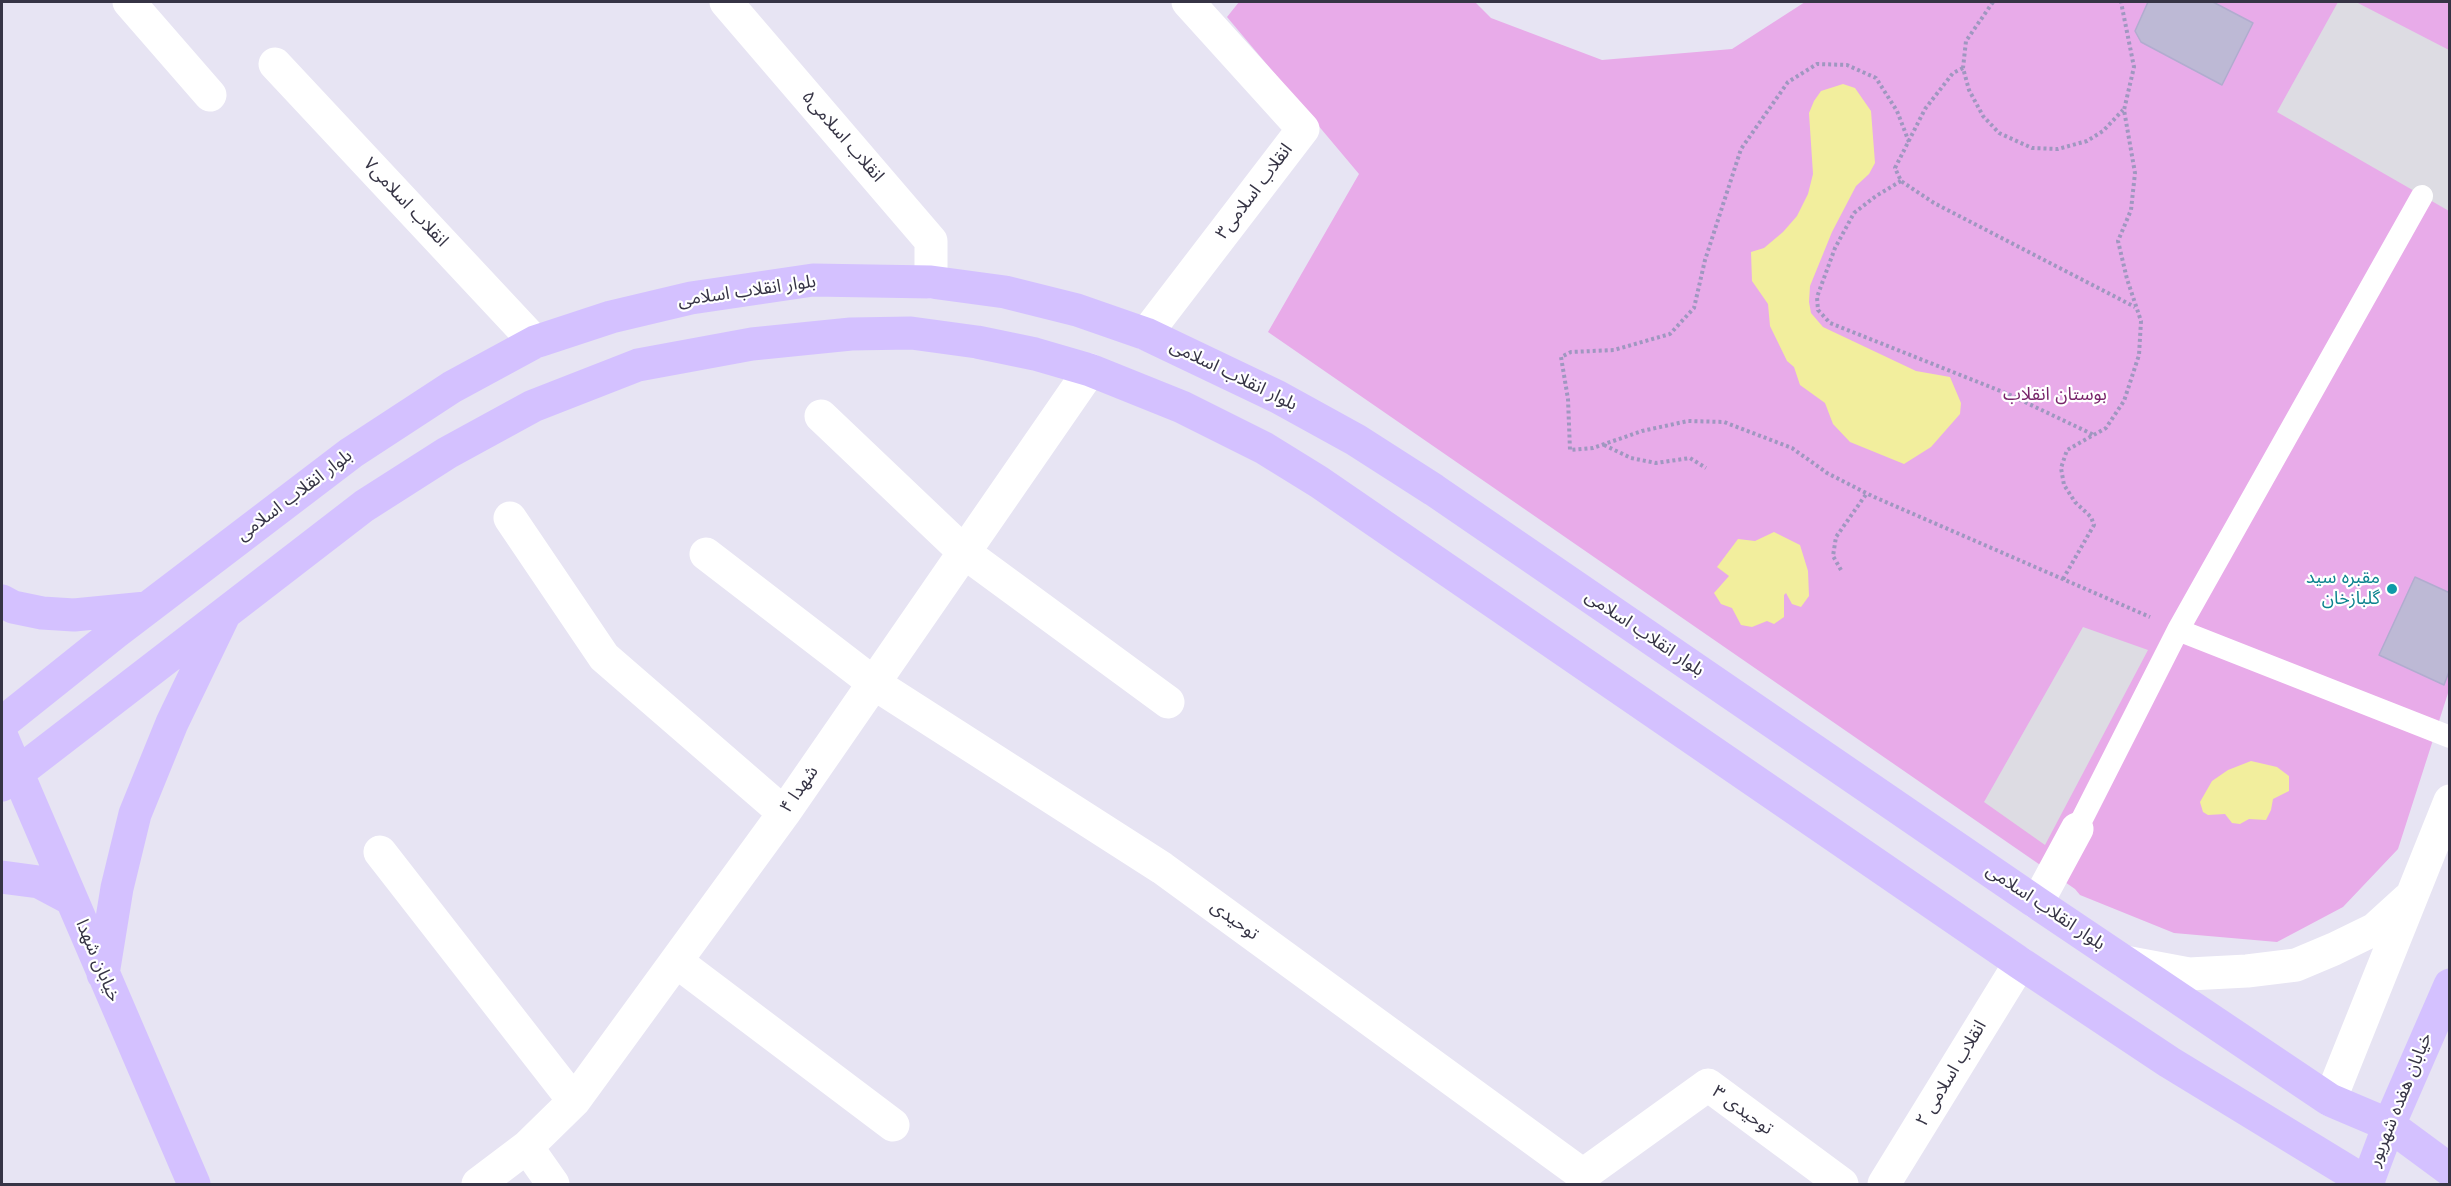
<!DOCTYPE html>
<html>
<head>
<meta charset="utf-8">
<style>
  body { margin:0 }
  #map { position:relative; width:2451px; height:1186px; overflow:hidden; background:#e7e4f3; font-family:Jost,sans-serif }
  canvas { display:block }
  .frame { position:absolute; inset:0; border:3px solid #363445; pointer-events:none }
</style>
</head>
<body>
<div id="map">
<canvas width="2451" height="1186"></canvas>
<div class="frame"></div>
</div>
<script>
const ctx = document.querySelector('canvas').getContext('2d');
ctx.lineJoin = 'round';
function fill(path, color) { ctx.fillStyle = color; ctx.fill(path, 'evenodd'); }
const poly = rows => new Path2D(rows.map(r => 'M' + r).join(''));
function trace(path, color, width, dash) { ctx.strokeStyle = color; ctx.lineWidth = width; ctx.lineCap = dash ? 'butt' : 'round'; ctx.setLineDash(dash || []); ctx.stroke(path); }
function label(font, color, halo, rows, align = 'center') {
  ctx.font = font + ' Jost,"Noto Sans Arabic",sans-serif'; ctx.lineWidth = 4.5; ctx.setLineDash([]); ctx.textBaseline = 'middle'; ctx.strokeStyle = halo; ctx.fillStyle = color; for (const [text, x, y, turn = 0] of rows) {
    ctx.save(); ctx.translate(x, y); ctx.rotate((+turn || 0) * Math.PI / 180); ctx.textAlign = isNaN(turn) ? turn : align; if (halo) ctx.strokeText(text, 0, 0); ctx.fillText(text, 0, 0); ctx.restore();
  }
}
const green = poly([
  [1239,2,1475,2,1491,18,1602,60,1732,49,1805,2,2449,2,2449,690,2398,849,2343,907,2277,942,2174,933,2080,895,2075,889,1268,332,1359,174,1227,17]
]);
const parking = poly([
  [2338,2,2356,2,2449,50,2449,211,2277,112],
  [2083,627,2148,650,2045,845,1984,802]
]);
const water = poly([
  [1843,84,1855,88,1871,111,1875,163,1869,174,1856,186,1832,232,1810,286,1809,302,1811,313,1823,327,1916,371,1950,377,1961,403,1960,414,1931,447,1904,464,1850,442,1833,424,1825,403,1800,385,1794,367,1787,361,1770,326,1768,304,1752,281,1751,252,1764,248,1783,232,1797,216,1808,194,1813,174,1809,113,1814,101,1821,91],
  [1774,532,1800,545,1808,571,1809,596,1801,607,1792,604,1786,593,1784,595,1784,617,1774,624,1767,621,1752,627,1741,625,1732,608,1721,604,1714,593,1729,576,1717,567,1738,539,1755,541],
  [2251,761,2277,767,2289,776,2289,791,2273,799,2271,810,2266,820,2249,819,2240,824,2232,823,2225,814,2208,815,2203,812,2200,802,2212,781,2228,770]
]);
const building = poly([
  [2148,2,2213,2,2253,23,2222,85,2141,42,2135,31,2148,2],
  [2415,577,2450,593,2450,669,2444,685,2379,655,2415,577]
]);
const path = poly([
  [1993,2,1966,41,1963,68,1969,90,1983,116,1999,133,2032,148,2058,149,2087,141,2103,131,2123,110],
  [1963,68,1953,73,1925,109,1895,168,1901,181,1934,203,2135,307],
  [1909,142,1897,111,1876,78,1847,65,1817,64,1788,82,1741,149,1705,260,1694,308,1670,334,1614,350,1571,352,1561,357,1568,399,1570,450,1593,448,1642,431,1688,421,1724,422,1792,448,1827,473,1872,496,2150,617],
  [1901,181,1876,196,1854,213,1835,248,1817,297,1818,310,1830,323,2008,394,2094,435],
  [1604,445,1631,458,1656,463,1690,458,1706,468],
  [1841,570,1833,556,1836,537,1867,493],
  [2063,579,2094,525,2091,517,2075,502,2064,485,2061,468,2067,450,2106,428,2124,401,2139,355,2141,321,2127,279,2118,241,2131,210,2135,173,2124,110,2134,67,2121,2]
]);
const lane = poly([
  [2178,630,2450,737],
  [2077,829,2178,630,2422,196]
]);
const street = poly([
  [129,2,210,95],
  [726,2,931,241,931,282],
  [275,64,535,342],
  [1146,334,1303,129,1188,2],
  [821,416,965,553,1168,702],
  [510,518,604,657,784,813],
  [706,554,875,684,1162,868,1583,1175,1708,1085,1842,1184],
  [380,852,574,1101],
  [2037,903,2077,829],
  [677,962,893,1125],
  [2125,962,2189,974,2247,971,2296,965,2334,949,2375,929,2408,899],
  [2330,1100,2450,801],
  [527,1147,553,1184],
  [478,1184,527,1147,574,1101,784,813,1090,370],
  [1884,1184,2020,963]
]);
const secondary = poly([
  [2,601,13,607,42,613,74,615,146,608],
  [2,723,116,632,351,453,452,387,535,342,611,317,691,298,813,280,931,282,1005,292,1077,310,1146,334,1278,397,1356,440,1434,490,2037,903,2330,1100,2389,1125,2450,1170],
  [2,737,194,1184],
  [2,785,364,506,447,453,533,406,638,365,752,344,851,334,911,333,977,342,1035,354,1090,370,1182,407,1264,448,1319,482,2020,963,2169,1062,2369,1184],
  [2,877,39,882,71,899],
  [103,974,117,888,135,814,172,723,223,617],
  [2367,1184,2389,1125,2450,985]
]);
const markers = [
  [2392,589,6,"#0f9aa8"]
];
const streetNames = [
  ["انقلاب اسلامی۵",842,137,49],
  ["انقلاب اسلامی۳",1255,192,-53],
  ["انقلاب اسلامی۷",405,203,47],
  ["بلوار انقلاب اسلامی",747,292,-8],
  ["بلوار انقلاب اسلامی",1233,376,26],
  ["بلوار انقلاب اسلامی",295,496,-37],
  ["بلوار انقلاب اسلامی",1644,634,34],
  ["شهدا ۴",800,790,-55],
  ["بلوار انقلاب اسلامی",2045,908,34],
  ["توحیدی",1234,921,36],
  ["خیابان شهدا",97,961,67],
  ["انقلاب اسلامی ۲",1952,1074,-59],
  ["خیابان هفده شهریور",2401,1100,-68],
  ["توحیدی ۳",1742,1111,36]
];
const parkNames = [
  ["بوستان انقلاب",2055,396]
];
const cultureNames = [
  ["مقبره سید",2380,579],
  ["گلبازخان",2380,600]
];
fill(green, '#e8abe9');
fill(parking, '#dddce3');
fill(water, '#f2ee9d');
fill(building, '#bdb9d5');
trace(building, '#b1accf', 1.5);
trace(path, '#9f97c0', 4, [3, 3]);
trace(lane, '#fff', 22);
trace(street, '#fff', 33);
trace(secondary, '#d4c1ff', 33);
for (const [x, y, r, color] of markers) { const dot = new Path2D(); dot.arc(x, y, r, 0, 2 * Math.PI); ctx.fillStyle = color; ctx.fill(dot); trace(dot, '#fff', 2); }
label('18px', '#363445', '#fff', streetNames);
label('18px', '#78256a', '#fff', parkNames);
label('18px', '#0d838f', '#fff', cultureNames, 'right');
</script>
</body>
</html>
